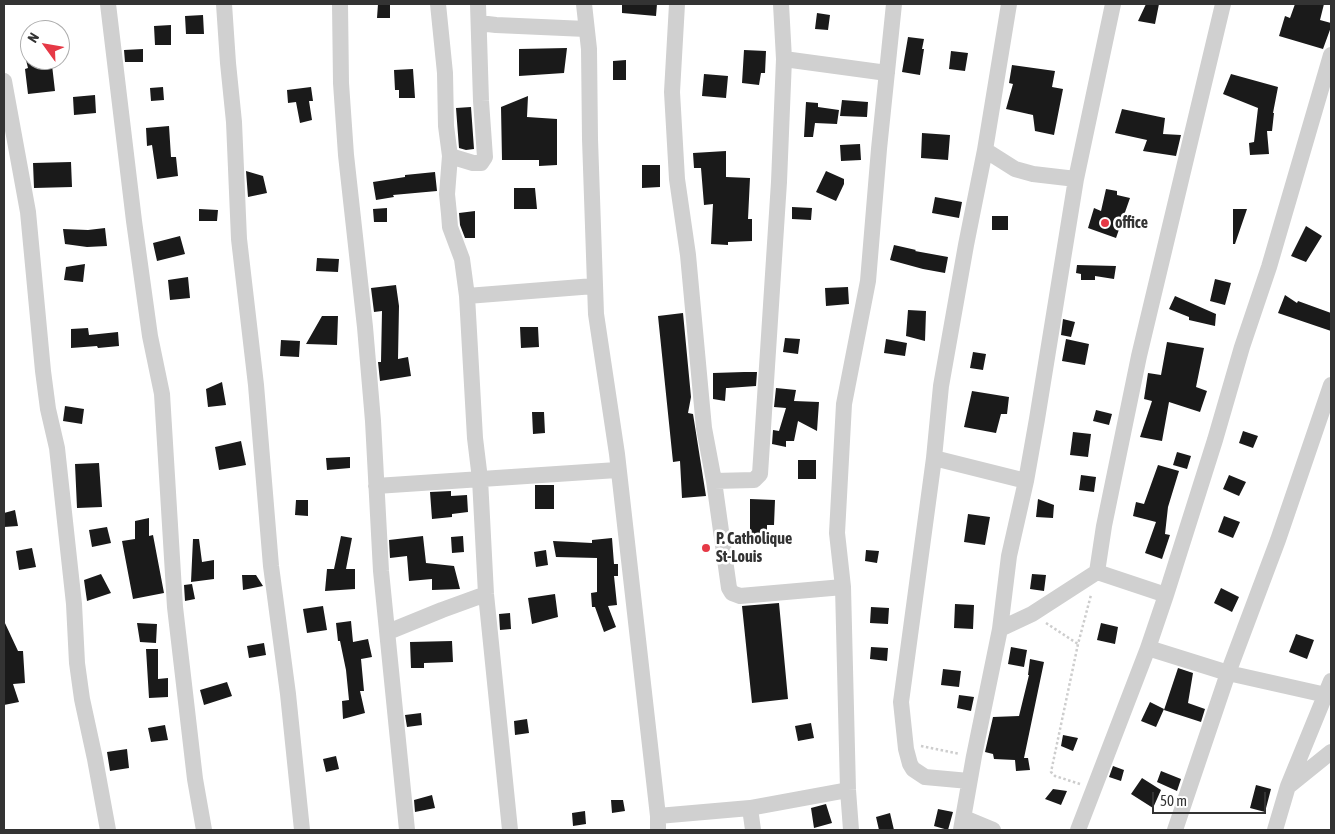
<!DOCTYPE html>
<html>
<head>
<meta charset="utf-8">
<style>
  body { margin:0 }
  #map { position:relative; width:1335px; height:834px; overflow:hidden; background:#fff; font-family:"Asap Condensed",sans-serif }
  canvas { display:block }
  .frame { position:absolute; inset:0; border:5px solid #333; pointer-events:none }
  .north { position:absolute; left:20px; top:20px; width:50px; height:50px; box-sizing:border-box; background:#fff; border:1px solid #adadad; border-radius:50%; rotate:302deg; font-size:14px; font-weight:700; line-height:20px; text-align:center; color:#333 }
  .north::after { content:''; display:block; margin:auto; width:18px; height:22px; background:#e63946; clip-path:polygon(50% 0,100% 100%,50% 72%,0 100%) }
  .scale { position:absolute; left:1152px; top:792px; width:114px; height:22px; box-sizing:border-box; border:2px solid #333; border-top:0; padding-left:6px; font-size:15px; line-height:18px; white-space:nowrap; color:#333; -webkit-text-stroke:4px #fff; paint-order:stroke }
</style>
</head>
<body>
<div id="map">
<canvas width="1335" height="834"></canvas>
<div class="frame"></div>
<div class="north">N</div>
<div class="scale">50 m</div>
</div>
<script>
const ctx = document.querySelector('canvas').getContext('2d');
ctx.lineJoin = 'round';
function fill(path, color) { ctx.fillStyle = color; ctx.fill(path, 'evenodd'); }
const poly = rows => new Path2D(rows.map(r => 'M' + r).join(''));
function trace(path, color, width, dash) { ctx.strokeStyle = color; ctx.lineWidth = width; ctx.lineCap = dash ? 'butt' : 'round'; ctx.setLineDash(dash || []); ctx.stroke(path); }
function label(font, color, halo, rows, align = 'center') {
  ctx.font = font + ' "Asap Condensed",sans-serif'; ctx.lineWidth = 5; ctx.setLineDash([]); ctx.textBaseline = 'middle'; ctx.strokeStyle = halo; ctx.fillStyle = color; for (const [text, x, y, turn = 0] of rows) {
    ctx.save(); ctx.translate(x, y); ctx.rotate((+turn || 0) * Math.PI / 180); ctx.textAlign = isNaN(turn) ? turn : align; if (halo) ctx.strokeText(text, 0, 0); ctx.fillText(text, 0, 0); ctx.restore();
  }
}
const building = poly([
  [378,4,390,4,390,18,377,18],
  [622,4,657,4,656,16,622,13],
  [1146,4,1159,4,1155,24,1138,21],
  [1295,4,1324,4,1320,20,1331,23,1331,27,1323,49,1279,36,1285,16,1290,18],
  [817,13,830,15,828,30,815,29],
  [203,15,204,34,186,34,185,16],
  [171,25,171,45,155,45,154,26],
  [908,37,924,39,922,49,924,49,920,75,902,72],
  [567,48,564,73,519,76,519,49],
  [143,49,143,62,125,62,124,50],
  [744,50,766,51,765,73,761,73,759,85,742,83],
  [951,51,968,53,965,71,949,69],
  [26,60,44,60,44,66,52,65,55,91,28,94,25,69,28,68],
  [626,60,626,80,613,80,613,61],
  [1012,65,1055,71,1052,87,1063,89,1054,135,1035,131,1033,115,1006,109,1013,84,1009,83],
  [413,69,415,98,399,98,399,90,395,90,394,70],
  [704,74,728,76,726,98,702,96],
  [1231,74,1278,87,1273,113,1274,113,1272,131,1267,131,1269,154,1250,155,1249,143,1254,142,1258,108,1223,94],
  [163,87,164,100,151,101,150,88],
  [311,87,313,101,309,101,312,120,300,123,296,102,288,103,287,90],
  [95,95,96,113,74,115,73,97],
  [528,96,527,117,557,119,557,165,539,166,539,160,502,160,501,107],
  [842,100,868,102,867,117,840,116],
  [806,102,818,103,818,107,839,110,837,124,815,123,813,137,804,137],
  [471,107,474,149,466,150,459,148,456,108],
  [1122,109,1165,118,1163,134,1181,135,1176,156,1143,151,1147,140,1115,133],
  [169,126,171,157,176,157,178,176,157,179,152,145,147,146,146,128],
  [922,133,950,135,948,160,921,158],
  [860,144,861,160,841,161,840,145],
  [726,151,726,177,750,178,748,219,752,219,752,241,728,242,728,245,711,244,713,204,704,205,701,168,694,168,693,153],
  [71,162,72,187,34,188,33,163],
  [642,165,660,165,660,187,642,188],
  [246,171,263,176,267,193,248,197],
  [826,171,844,179,844,184,836,201,816,192],
  [435,172,437,191,393,195,394,197,376,200,373,182,405,177,405,175],
  [514,188,535,188,537,209,514,209],
  [1106,189,1117,191,1117,195,1130,198,1116,238,1088,228,1094,208,1101,211],
  [935,197,962,202,959,218,932,213],
  [792,207,812,208,811,220,792,219],
  [387,208,387,222,374,222,373,209],
  [199,209,218,210,217,221,199,221],
  [1233,209,1247,209,1235,244,1233,244],
  [475,211,475,238,465,238,460,225,459,213],
  [992,216,1008,216,1008,230,992,230],
  [1306,226,1322,236,1306,262,1291,256],
  [105,228,107,246,87,247,65,244,63,229,88,230],
  [180,236,185,254,157,261,153,243],
  [894,245,916,250,915,251,948,257,945,273,923,269,890,260],
  [317,258,339,259,338,272,316,271],
  [85,264,83,282,64,280,66,267],
  [1077,265,1116,266,1114,279,1095,276,1095,280,1081,280,1081,274,1076,273],
  [188,277,190,298,170,300,168,280],
  [1215,279,1231,283,1225,305,1210,301],
  [396,285,399,306,398,359,408,357,411,376,380,381,378,362,381,362,382,311,374,312,371,288],
  [848,287,849,304,826,306,825,288],
  [1285,295,1297,303,1298,301,1331,313,1331,331,1278,313],
  [1175,296,1216,314,1215,326,1189,320,1189,317,1169,309],
  [908,310,926,311,925,341,906,336],
  [683,313,691,397,688,413,693,414,706,496,682,498,680,461,673,462,658,316],
  [322,316,338,316,337,345,306,344],
  [1063,319,1075,322,1071,337,1061,335],
  [520,327,538,327,539,347,521,348],
  [88,328,89,335,118,332,119,346,98,348,97,346,71,348,71,329],
  [785,338,800,339,798,354,783,352],
  [886,339,907,343,905,356,884,353],
  [1066,339,1089,344,1085,365,1062,361],
  [281,340,300,341,299,357,280,356],
  [1167,342,1204,348,1196,387,1207,391,1200,412,1169,402,1162,441,1140,437,1152,401,1144,399,1148,373,1161,375],
  [973,352,986,354,983,370,970,368],
  [744,372,757,372,756,386,728,388,726,388,725,401,713,399,713,373],
  [222,382,226,405,208,407,206,389],
  [776,388,796,390,794,401,819,402,817,431,798,421,794,441,786,441,786,447,772,444,773,430,779,431,786,408,774,407],
  [972,391,1009,397,1007,414,1001,414,996,433,964,427],
  [65,406,84,409,82,424,63,421],
  [1096,410,1112,414,1109,425,1093,421],
  [532,412,544,412,545,433,533,434],
  [1243,431,1258,436,1253,448,1239,443],
  [1073,432,1091,434,1088,457,1070,455],
  [241,441,246,465,219,470,215,447],
  [1177,452,1191,456,1187,469,1173,465],
  [350,457,350,468,327,470,326,458],
  [798,460,816,460,816,479,798,479],
  [99,463,102,507,77,508,75,464],
  [1158,465,1179,471,1168,507,1165,534,1170,535,1162,559,1145,553,1156,522,1133,516,1136,502,1144,504],
  [1081,475,1096,477,1094,492,1079,490],
  [1229,475,1246,482,1239,496,1223,489],
  [535,485,554,485,554,509,535,509],
  [451,491,451,496,467,495,468,512,452,514,452,517,432,519,430,492],
  [750,499,775,500,774,525,767,525,767,541,750,541],
  [1038,499,1054,505,1053,518,1036,517],
  [296,500,308,500,308,516,295,515],
  [15,510,18,526,4,527,4,513],
  [968,514,990,517,985,545,964,542],
  [1224,516,1240,522,1233,538,1218,532],
  [149,518,149,536,153,535,164,593,133,599,122,541,135,539,135,521],
  [107,527,111,543,92,547,89,530],
  [341,536,352,538,346,569,355,569,355,589,325,591,327,569,334,569],
  [423,536,426,563,454,566,460,589,432,590,432,579,409,581,407,556,390,558,389,540],
  [463,536,464,552,452,553,451,537],
  [612,538,614,564,618,564,618,576,614,576,617,605,608,606,616,627,604,632,595,607,592,607,591,593,597,592,597,558,556,557,553,541,592,543,592,540],
  [193,539,199,539,202,562,214,560,214,579,191,582],
  [32,548,36,567,19,570,16,551],
  [546,550,548,565,536,567,534,552],
  [866,550,879,551,877,563,865,561],
  [101,574,111,593,87,601,84,580],
  [1032,574,1046,575,1044,591,1030,589],
  [242,575,256,575,263,586,243,590],
  [192,584,195,599,185,601,184,585],
  [1221,588,1239,597,1232,612,1214,603],
  [555,594,558,617,532,624,528,598],
  [779,603,788,699,752,703,742,606],
  [955,604,974,605,973,629,954,628],
  [323,606,327,630,307,633,303,609],
  [871,607,889,608,888,624,870,623],
  [510,613,511,629,500,630,499,614],
  [4,621,18,651,23,651,25,683,13,684,19,702,4,705],
  [351,621,353,642,368,639,372,657,361,659,364,691,360,691,365,713,343,719,342,701,349,700,346,670,340,641,338,641,336,623],
  [137,623,157,624,156,643,140,642],
  [1101,623,1118,627,1115,644,1097,640],
  [1296,634,1314,640,1307,659,1289,652],
  [452,641,453,662,424,663,424,668,411,668,410,642],
  [264,643,266,655,249,658,247,646],
  [871,647,888,648,887,661,870,659],
  [1011,647,1027,650,1024,667,1008,664],
  [146,649,158,649,158,679,168,678,168,697,149,698],
  [1030,659,1044,662,1024,758,1028,758,1030,770,1016,771,1015,760,994,759,993,754,985,752,993,717,1019,716,1029,675,1028,675],
  [1178,668,1193,673,1188,703,1205,709,1201,722,1164,710],
  [943,669,961,671,959,687,941,685],
  [227,682,232,696,204,705,200,690],
  [959,695,974,697,971,711,957,708],
  [1150,702,1164,709,1156,727,1141,721],
  [421,713,422,725,407,727,405,715],
  [527,719,529,733,515,735,514,721],
  [811,723,814,738,798,741,795,726],
  [165,725,168,740,151,742,148,728],
  [1063,735,1078,738,1073,751,1061,746],
  [127,749,129,768,110,771,107,752],
  [336,756,339,769,326,772,323,759],
  [1113,766,1124,770,1121,781,1109,777],
  [1161,771,1181,779,1177,791,1157,782],
  [1142,778,1161,790,1153,808,1131,794],
  [1256,785,1271,789,1265,812,1250,808],
  [1053,789,1067,791,1061,805,1045,799],
  [432,795,435,808,415,812,414,800],
  [611,800,623,800,625,811,612,813],
  [826,804,832,823,814,828,811,808],
  [938,809,953,812,948,830,934,826],
  [585,811,586,824,573,826,572,813],
  [890,813,894,830,879,830,876,817]
]);
const path = poly([
  [1046,623,1078,644],
  [921,746,960,754],
  [1080,784,1055,776,1051,772,1078,644,1091,595]
]);
const minor = poly([
  [108,4,134,221,150,336,162,394,175,607,195,779,204,830],
  [224,4,228,63,234,122,239,239,256,385,271,566,288,694,302,830],
  [340,4,341,83,346,155,365,327,373,421,381,571,407,830],
  [438,4,445,73,446,126,450,156,447,194,449,214,450,227,462,259,467,296,475,438,480,479,486,594,510,830],
  [584,4,589,49,590,139,596,314,617,454,658,816,658,830],
  [677,4,672,92,677,179,688,255,704,428,714,481,729,588,732,593,740,596,843,587,848,790,851,830],
  [479,23,496,25,586,29],
  [784,59,887,73],
  [4,81,28,212,43,371,48,409,57,448,74,604,77,663,82,699,95,759,108,830],
  [985,150,1015,169,1033,174,1076,179],
  [450,156,473,163,481,163,485,157,481,101,478,4],
  [467,296,594,286],
  [934,458,1026,481],
  [714,481,754,480,760,474,779,182,784,59,781,4],
  [376,486,617,470],
  [1097,572,1166,595],
  [843,587,837,533,844,404,868,281,879,149,894,4],
  [1000,629,1032,614,1097,572,1104,526,1139,356,1223,4],
  [388,632,442,610,486,594],
  [1148,648,1228,673,1326,695],
  [969,781,925,777,913,769,910,764,906,749,901,702,934,458,941,386,966,245,985,150,1009,4],
  [1290,785,1331,752],
  [658,816,750,808],
  [964,818,993,830],
  [753,830,750,808,848,790],
  [961,830,974,756,1000,629,1009,556,1026,481,1037,419,1076,179,1113,4],
  [1078,830,1148,648,1166,595,1215,440,1242,347,1269,267,1331,55],
  [1175,830,1228,673,1278,540,1331,385],
  [1275,830,1288,786,1331,681]
]);
const markers = [
  [1105,223,5,"#e63946"],
  [706,548,5,"#e63946"]
];
const poiNames = [
  ["office",1115,223],
  ["P. Catholique",716,539],
  ["St-Louis",716,557]
];
fill(building, '#1a1a1a');
trace(path, '#cdcdcd', 2.5, [2.5, 2.5]);
trace(minor, '#d0d0d0', 16);
for (const [x, y, r, color] of markers) { const dot = new Path2D(); dot.arc(x, y, r, 0, 2 * Math.PI); ctx.fillStyle = color; ctx.fill(dot); trace(dot, '#fff', 2); }
label('bold 16px', '#333', '#fff', poiNames, 'left');
</script>
</body>
</html>
